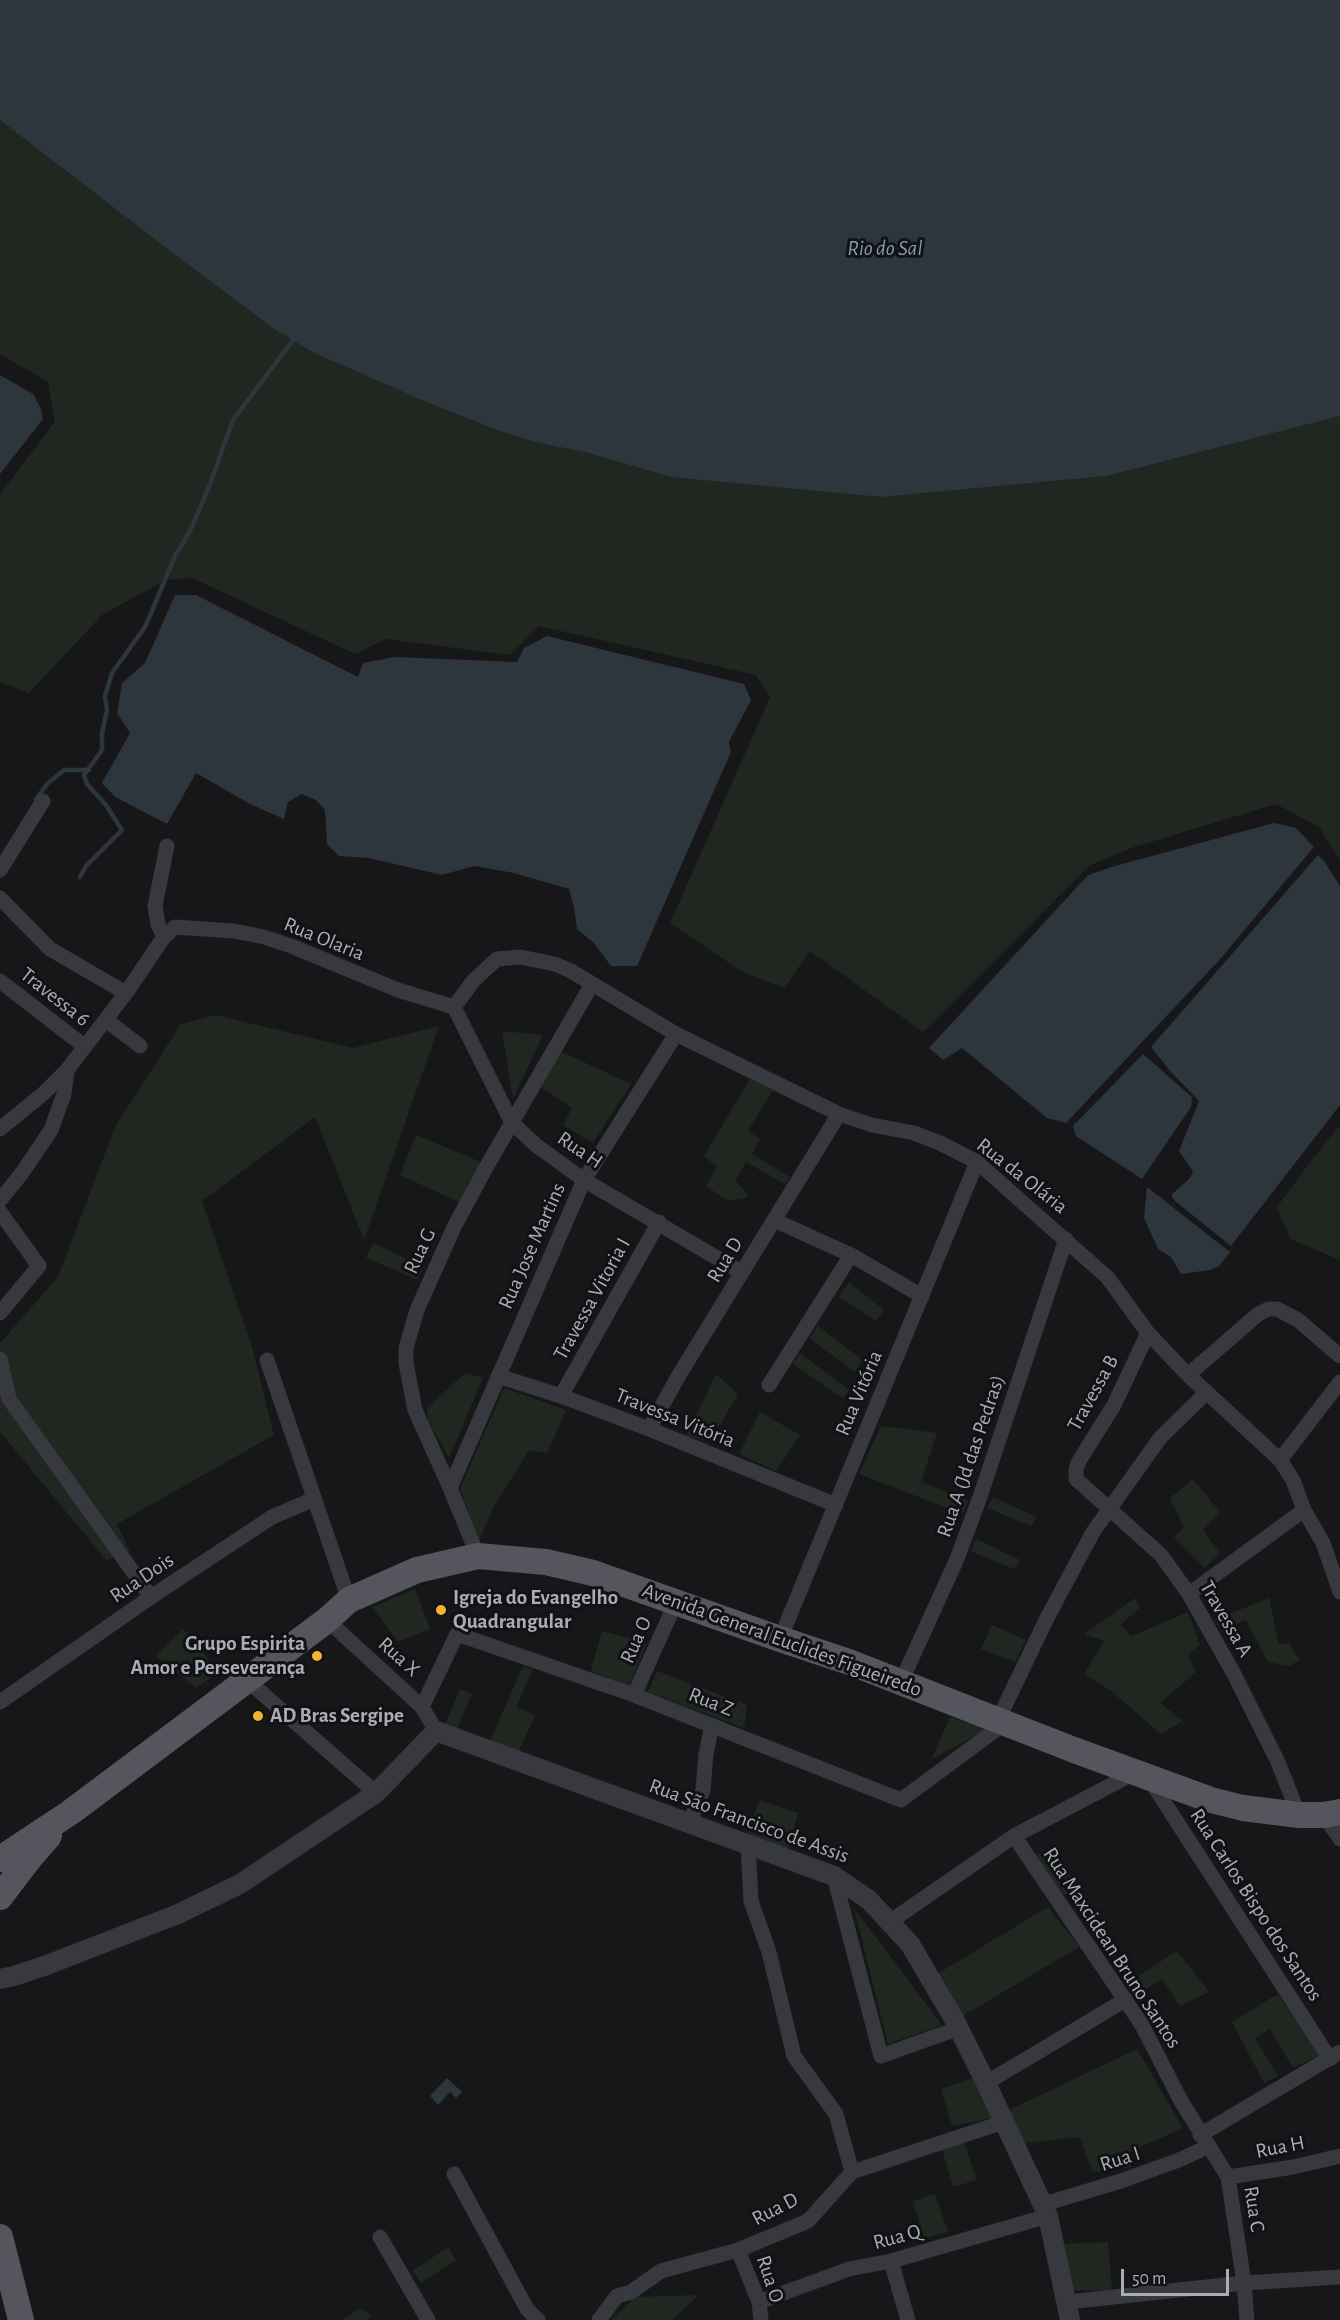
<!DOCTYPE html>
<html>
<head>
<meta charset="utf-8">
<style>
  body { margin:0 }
  #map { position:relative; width:1340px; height:2320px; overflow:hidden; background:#171719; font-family:"Alegreya Sans",sans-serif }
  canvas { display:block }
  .scale { position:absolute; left:1121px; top:2269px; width:108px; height:27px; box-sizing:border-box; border:3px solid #a9adb8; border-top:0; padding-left:8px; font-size:18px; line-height:21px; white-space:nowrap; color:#a9adb8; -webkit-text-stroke:4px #121214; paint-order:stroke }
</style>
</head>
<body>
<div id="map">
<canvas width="1340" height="2320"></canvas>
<div class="scale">50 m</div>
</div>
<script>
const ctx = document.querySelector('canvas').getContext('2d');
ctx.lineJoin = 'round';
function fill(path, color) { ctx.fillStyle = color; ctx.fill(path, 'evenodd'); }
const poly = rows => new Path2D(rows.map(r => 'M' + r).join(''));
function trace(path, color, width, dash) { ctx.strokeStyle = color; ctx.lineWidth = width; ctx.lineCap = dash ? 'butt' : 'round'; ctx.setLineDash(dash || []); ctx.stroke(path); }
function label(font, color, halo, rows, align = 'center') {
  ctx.font = font + ' "Alegreya Sans",sans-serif'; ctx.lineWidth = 6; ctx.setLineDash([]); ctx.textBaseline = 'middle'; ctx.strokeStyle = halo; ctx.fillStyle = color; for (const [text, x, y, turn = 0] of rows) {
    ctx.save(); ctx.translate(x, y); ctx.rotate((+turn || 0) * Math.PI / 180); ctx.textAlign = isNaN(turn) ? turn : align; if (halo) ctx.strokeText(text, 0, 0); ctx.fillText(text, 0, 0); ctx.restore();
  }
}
const green = poly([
  [0,120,183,261,274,329,314,353,424,401,502,432,539,443,589,453,882,497,1107,476,1340,416,1340,860,1319,827,1276,804,1134,847,1090,865,923,1032,810,951,784,988,741,971,670,923,770,697,756,675,539,626,510,655,385,639,355,654,192,578,166,580,102,615,29,693,0,682,0,494,55,422,48,382,0,354],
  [216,1015,353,1048,439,1026,364,1240,315,1117,202,1201,252,1347,274,1435,117,1524,130,1552,106,1560,0,1432,0,1343,58,1277,115,1127,181,1024],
  [502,1031,543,1035,513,1099],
  [560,1051,631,1084,593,1143,563,1125,572,1108,541,1087],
  [750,1079,773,1090,748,1131,760,1139,752,1154,790,1177,785,1184,746,1162,735,1181,748,1194,746,1198,728,1201,706,1186,717,1167,704,1156],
  [1340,1125,1340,1260,1290,1239,1277,1207,1314,1157],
  [416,1135,481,1162,459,1202,400,1175],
  [373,1243,423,1267,418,1280,366,1258],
  [849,1282,884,1310,876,1321,839,1297],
  [818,1326,862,1360,855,1372,809,1338],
  [800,1353,849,1390,844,1399,793,1364],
  [465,1373,483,1378,449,1458,428,1420,427,1408],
  [716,1374,738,1394,710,1442,686,1436],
  [504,1388,566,1410,547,1453,529,1450,493,1508,479,1541,460,1489],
  [760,1412,800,1435,776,1471,739,1454],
  [881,1426,937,1433,921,1482,968,1500,963,1514,859,1474],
  [1193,1479,1220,1512,1203,1530,1220,1553,1205,1568,1174,1537,1184,1527,1170,1498],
  [993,1497,1037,1517,1031,1526,987,1508],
  [976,1539,1020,1560,1014,1569,970,1551],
  [415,1589,430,1629,398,1642,372,1607],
  [1135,1598,1140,1608,1120,1625,1132,1636,1188,1612,1200,1645,1188,1655,1196,1672,1160,1703,1183,1721,1161,1734,1110,1690,1084,1674,1104,1641,1084,1634],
  [1269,1598,1279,1644,1289,1643,1300,1660,1289,1666,1268,1662,1246,1620,1221,1629,1214,1620],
  [992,1625,1026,1640,1015,1662,981,1649],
  [183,1629,219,1672,196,1688,156,1656],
  [602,1631,647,1643,629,1686,591,1671],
  [523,1666,533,1670,516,1707,535,1715,518,1753,490,1741],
  [657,1671,747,1705,744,1728,648,1692],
  [460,1689,472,1694,457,1730,445,1725],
  [950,1717,987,1729,931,1760],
  [759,1800,798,1813,787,1853,747,1836],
  [1032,1854,1058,1855,1078,1889,1064,1895],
  [1048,1907,1079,1947,961,2017,937,1974],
  [854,1908,942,2025,888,2044],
  [1177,1951,1209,1992,1180,2006,1162,1979,1132,1999,1126,1984],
  [1278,1994,1320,2055,1293,2068,1270,2029,1255,2038,1278,2076,1264,2083,1232,2022],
  [1137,2049,1183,2128,1127,2153,1132,2167,1092,2172,1080,2137,1024,2143,1007,2111],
  [973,2078,992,2118,952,2126,941,2089],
  [964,2142,977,2180,953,2187,942,2149],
  [935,2194,948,2232,924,2238,913,2201],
  [1108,2242,1112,2290,1071,2291,1061,2244],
  [448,2247,456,2260,421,2283,413,2271],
  [699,2295,672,2320,611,2320,635,2297],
  [360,2308,372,2317,367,2320,342,2320]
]);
const water = poly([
  [0,0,1340,0,1340,416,1107,476,882,497,671,477,589,453,539,443,502,432,424,401,314,353,274,329,183,261,0,120],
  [0,375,33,394,41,409,43,419,0,474],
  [175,595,196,595,358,677,363,663,395,657,517,662,524,648,547,636,744,684,751,700,729,742,731,752,637,966,611,966,594,943,577,929,574,907,569,889,514,873,474,866,442,875,369,858,339,856,327,844,325,810,316,800,302,794,288,802,284,819,250,804,196,773,167,824,115,797,102,783,130,733,117,713,122,683,145,663],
  [1274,823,1296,828,1314,847,1222,957,1066,1123,1047,1118,962,1048,943,1060,929,1048,1088,875,1115,866],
  [1318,855,1324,861,1340,886,1340,1105,1231,1246,1175,1201,1171,1195,1190,1178,1193,1171,1179,1151,1199,1101,1170,1071,1151,1047],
  [1143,1054,1192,1097,1191,1107,1142,1179,1076,1136,1073,1126],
  [1147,1187,1230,1252,1219,1266,1210,1270,1181,1274,1171,1257,1158,1249,1144,1218],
  [447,2078,462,2092,456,2098,450,2092,438,2105,430,2096]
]);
const stream = poly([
  [36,799,48,783,64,770,89,770],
  [80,877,86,866,122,830,106,805,87,784,84,775,102,750,102,733,107,710,105,696,112,673,145,627,176,554,189,533,209,487,233,420,293,340]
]);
const minor = poly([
  [0,870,43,801],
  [0,898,50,949,126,993],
  [164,937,158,924,155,906,167,846],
  [0,981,84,1046],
  [454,1007,474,980,497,959,520,957,555,964,571,971,676,1034,839,1114,872,1125,914,1133,940,1143,977,1162,1108,1278,1148,1333,1188,1375,1280,1460,1293,1480,1304,1510,1323,1543,1340,1592],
  [454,1007,512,1123,537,1146,584,1180,741,1272],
  [106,1020,140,1046],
  [0,1129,44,1093,67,1070,126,993,164,937,175,927,234,931,264,937,291,946,398,990,454,1007],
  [0,1200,22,1173,51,1130,64,1094,67,1070],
  [0,1212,39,1266,0,1313],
  [774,1220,851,1255,922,1296],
  [1148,1333,1114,1405,1079,1461,1076,1469,1076,1479,1161,1555,1189,1594,1234,1674,1277,1760,1299,1815],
  [0,1359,9,1399,151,1597],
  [267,1360,349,1600],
  [1188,1375,1257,1315,1268,1309,1277,1309,1298,1320,1340,1356],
  [498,1376,561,1396,649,1429,836,1505],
  [769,1385,851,1255],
  [561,1396,659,1222],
  [649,1429,679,1375,839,1114],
  [1280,1460,1340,1382],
  [450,1488,584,1180,676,1034],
  [478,1556,450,1488,415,1410,406,1363,406,1348,417,1310,454,1227,488,1164,592,984],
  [1189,1594,1304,1510],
  [327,1620,422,1707,436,1731],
  [780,1639,977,1162],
  [247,1680,376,1793],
  [901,1682,957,1559,980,1497,1066,1239],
  [634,1695,676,1602],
  [0,1702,151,1597,272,1517,314,1499],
  [422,1707,457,1634,634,1695,901,1800,1005,1723],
  [998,1720,1047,1618,1093,1532,1160,1438,1207,1392],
  [1148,1777,1330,2059],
  [1324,1815,1340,1839],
  [689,1824,703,1790,706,1754,712,1725],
  [1014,1836,1142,2025,1181,2101,1228,2177,1244,2283,1247,2320],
  [748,1845,751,1901,769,1952,794,2056,836,2114,852,2172],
  [834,1876,881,2056,959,2028],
  [891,1921,1014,1836,1136,1772],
  [986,2083,1125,2000],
  [1200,2135,1340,2052],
  [454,2174,527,2309,538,2320],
  [1228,2177,1293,2167,1340,2156],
  [1044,2204,1121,2181,1179,2160,1207,2147],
  [380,2237,428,2320],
  [738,2250,759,2302,761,2320],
  [891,2261,908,2320],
  [759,2302,849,2269,891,2261,1048,2216],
  [1067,2302,1244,2283,1340,2277],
  [599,2320,617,2296,631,2292,661,2271,738,2250,808,2221,852,2172,1004,2122]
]);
const tertiary = poly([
  [0,1979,14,1976,47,1965,178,1914,240,1884,376,1793,436,1731,834,1876,869,1900,910,1944,954,2019,986,2083,1048,2216,1070,2320]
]);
const primary = poly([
  [0,1859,71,1812,327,1620,349,1600,417,1570,478,1556,546,1562,593,1573,780,1639,849,1662,1074,1750,1211,1800,1243,1808,1299,1815,1324,1815,1340,1812],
  [0,1897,29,1859,49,1836],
  [0,2237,21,2320]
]);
const markers = [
  [441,1610,6,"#f1b336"],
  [317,1656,6,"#f1b336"],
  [258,1716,6,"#f1b336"]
];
const streetNames = [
  ["Rua Olaria",324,939,22],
  ["Travessa 6",55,997,38],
  ["Rua H",580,1150,34],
  ["Rua da Olária",1022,1176,38],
  ["Rua Jose Martins",532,1246,-66],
  ["Rua G",420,1251,-65],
  ["Rua D",725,1260,-59],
  ["Travessa Vitoria I",592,1299,-61],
  ["Rua Vitória",859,1393,-67],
  ["Travessa B",1093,1393,-61],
  ["Travessa Vitória",675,1418,22],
  ["Rua A (Jd das Pedras)",971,1456,-71],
  ["Rua Dois",142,1578,-34],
  ["Travessa A",1226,1619,60],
  ["Rua O",636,1640,-66],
  ["Avenida General Euclides Figueiredo",782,1640,20],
  ["Rua X",399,1657,42],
  ["Rua Z",711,1702,21],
  ["Rua São Francisco de Assis",749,1821,20],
  ["Rua Carlos Bispo dos Santos",1256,1905,57],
  ["Rua Maxcidean Bruno Santos",1112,1948,57],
  ["Rua H",1280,2147,-11],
  ["Rua I",1120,2159,-18],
  ["Rua D",775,2209,-27],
  ["Rua C",1254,2209,81],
  ["Rua Q",897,2237,-15],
  ["Rua O",770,2279,72]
];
const poiNames = [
  ["Igreja do Evangelho",453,1598],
  ["Quadrangular",453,1622],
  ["Grupo Espirita",305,1644,"right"],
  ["Amor e Perseverança",305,1668,"right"],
  ["AD Bras Sergipe",270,1716]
];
const waterNames = [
  ["Rio do Sal",885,248]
];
fill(green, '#1f2720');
fill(water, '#2d353d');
trace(stream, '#2d353d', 4.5);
trace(minor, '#38393e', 15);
trace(tertiary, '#38393e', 20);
trace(primary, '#54555d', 26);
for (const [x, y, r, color] of markers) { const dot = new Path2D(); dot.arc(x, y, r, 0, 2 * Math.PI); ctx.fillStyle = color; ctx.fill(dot); trace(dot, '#121214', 2); }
label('21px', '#a9adb8', '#121214', streetNames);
label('bold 21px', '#a9adb8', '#121214', poiNames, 'left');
label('italic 22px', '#809bb3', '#121214', waterNames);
</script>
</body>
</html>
